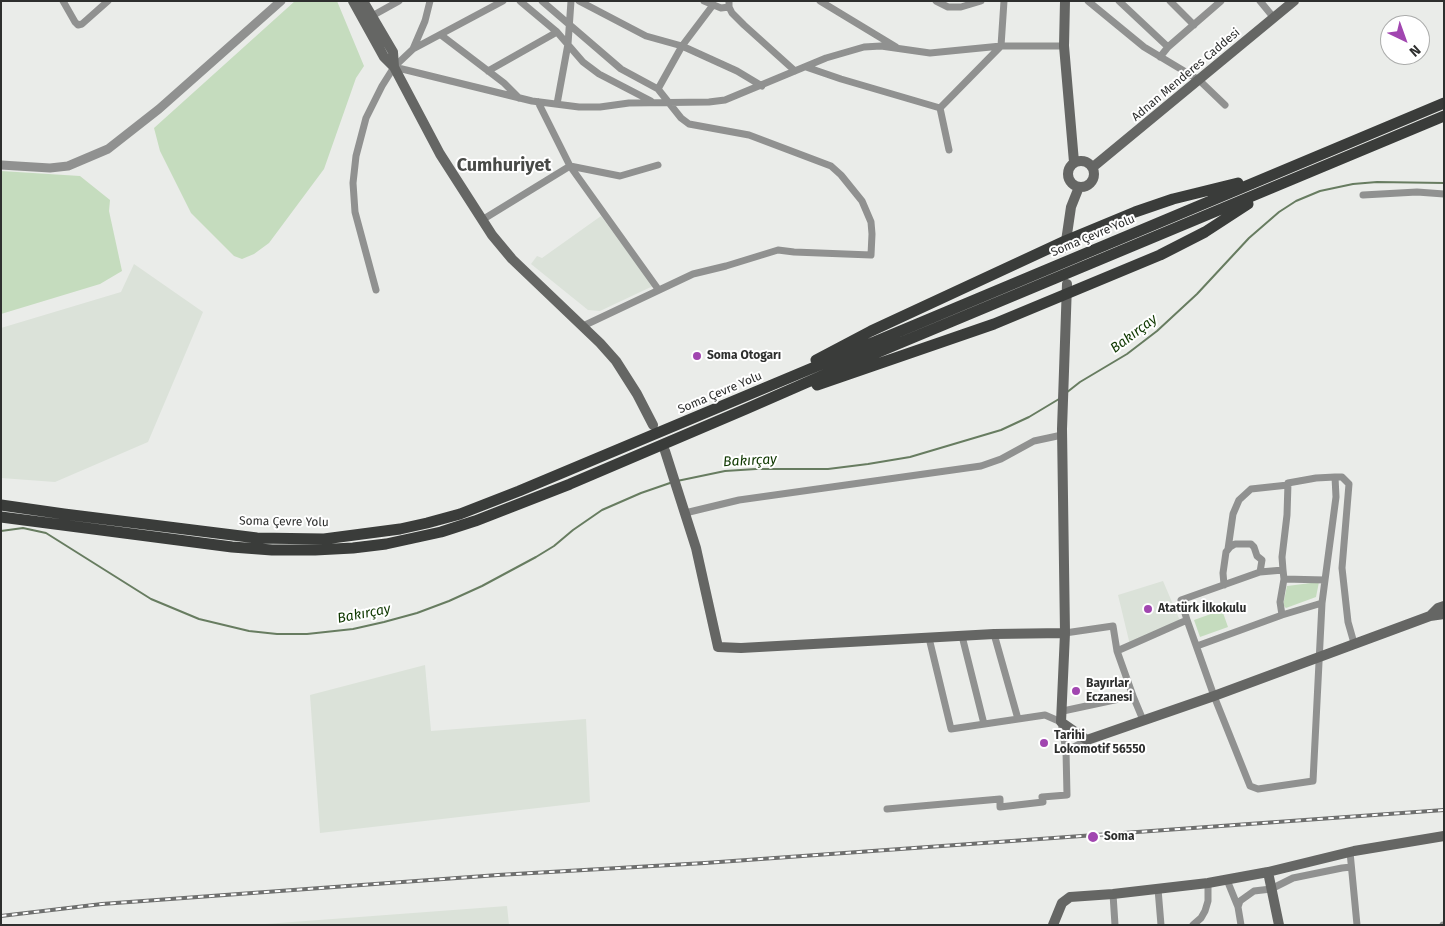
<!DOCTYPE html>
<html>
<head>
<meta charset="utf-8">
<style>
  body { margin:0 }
  #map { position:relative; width:1445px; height:926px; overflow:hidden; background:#eaece9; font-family:"Fira Sans",sans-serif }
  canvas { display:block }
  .frame { position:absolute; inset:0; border:2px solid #2e2f2e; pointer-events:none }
  .north { position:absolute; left:1380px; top:15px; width:50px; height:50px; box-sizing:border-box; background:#fff; border:1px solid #abacab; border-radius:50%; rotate:138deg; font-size:14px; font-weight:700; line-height:20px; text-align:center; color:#2e2f2e }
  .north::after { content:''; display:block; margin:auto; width:18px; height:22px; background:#a146b0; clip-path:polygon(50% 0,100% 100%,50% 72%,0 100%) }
</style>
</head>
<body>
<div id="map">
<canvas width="1445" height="926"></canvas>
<div class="frame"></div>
<div class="north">N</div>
</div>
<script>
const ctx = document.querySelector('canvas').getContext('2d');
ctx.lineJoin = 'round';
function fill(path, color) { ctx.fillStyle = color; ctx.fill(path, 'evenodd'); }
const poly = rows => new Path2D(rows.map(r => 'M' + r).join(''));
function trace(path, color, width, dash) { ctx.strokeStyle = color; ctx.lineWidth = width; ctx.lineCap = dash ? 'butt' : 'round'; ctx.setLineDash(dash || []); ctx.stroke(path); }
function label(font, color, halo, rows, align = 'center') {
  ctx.font = font + ' "Fira Sans",sans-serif'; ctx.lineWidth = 4; ctx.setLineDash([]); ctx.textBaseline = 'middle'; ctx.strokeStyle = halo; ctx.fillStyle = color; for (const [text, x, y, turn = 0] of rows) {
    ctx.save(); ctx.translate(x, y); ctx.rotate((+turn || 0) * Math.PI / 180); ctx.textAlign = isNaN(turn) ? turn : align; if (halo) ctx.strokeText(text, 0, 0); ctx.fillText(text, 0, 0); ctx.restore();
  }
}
const built = poly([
  [601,216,653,286,600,311,588,310,531,264,537,256,542,258],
  [134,264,203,312,148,442,55,482,1,478,1,328,121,292],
  [1163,581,1181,623,1130,645,1118,595],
  [425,665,431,731,586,719,590,802,320,833,310,695],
  [507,906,509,925,252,925]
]);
const green = poly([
  [295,1,337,1,364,66,356,78,324,169,269,243,254,254,242,259,234,256,191,213,160,151,154,128],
  [1,171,80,176,110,200,109,211,122,271,100,284,1,314],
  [1319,582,1316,597,1286,608,1283,605,1287,586],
  [1222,610,1228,627,1200,637,1194,620]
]);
const stream = poly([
  [1066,393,1080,382,1127,354,1157,331,1197,294,1249,238,1279,212,1296,201,1320,191,1353,184,1377,182,1444,183],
  [677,481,725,471,756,469,828,469,868,464,910,457,1001,430,1029,417,1059,399],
  [1,531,23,528,46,533,151,599,199,619,249,631,277,634,307,634,353,629,384,622,417,613,449,601,482,586,536,557,554,546,573,530,602,510,641,493,670,483]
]);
const minor = poly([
  [63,1,75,22,78,25,82,24,108,1],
  [520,1,557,32,583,62,599,74,651,101],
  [542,1,621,69,658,89,681,118,689,124,749,135,831,166,841,175,862,201,871,222,872,234,871,255,794,252,778,250,726,266,693,274,583,326],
  [579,1,646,36,682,46,737,71,762,86],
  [704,1,721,8,729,7],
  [729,1,729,7,732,13,744,25,795,71],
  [820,1,896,47],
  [936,1,948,7,961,7,981,1],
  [1088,1,1144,47,1199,80,1225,105],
  [1119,1,1168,47],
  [1170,1,1194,25],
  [1260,1,1274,18],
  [372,16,399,1],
  [441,35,504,83,519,98],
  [413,49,503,1],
  [1160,57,1168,47,1221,1],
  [394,67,532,101,579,107,600,107,629,103,709,102,725,100,826,58,864,47,881,46,930,53,1001,46,1064,46],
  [806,67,841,79,940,108],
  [488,71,557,32],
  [658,89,682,46,713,5],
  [538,102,570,166,658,289],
  [557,104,568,44,571,1],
  [949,150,940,108,1001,46,1004,1],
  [1363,195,1417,192,1444,194],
  [482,220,570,166,620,176,658,165],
  [376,290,355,212,353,183,356,156,366,118,382,86,394,67,413,49,425,21,430,1],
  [1335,477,1342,477,1349,484,1342,568,1348,622,1354,643],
  [685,513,739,500,981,466,1001,459,1034,441,1062,435],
  [1228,549,1233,514,1239,500,1251,489,1288,485],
  [1283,570,1282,557,1287,515,1288,483,1316,478,1335,477,1336,497,1325,580],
  [1284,579,1325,580,1322,603],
  [1224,585,1223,573,1226,552,1230,547,1235,544,1251,544,1254,547,1257,556,1262,560,1260,572],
  [1187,620,1181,600,1260,572,1283,570,1284,579,1280,602,1282,615,1197,646],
  [1065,633,1113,626,1117,651,1133,696],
  [994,634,1018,719],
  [962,636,984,724],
  [929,638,951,729,1045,715,1061,722,1066,751,1087,740],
  [1117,651,1187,620,1214,696,1250,786,1258,789,1313,781,1322,603,1282,615],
  [1063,711,1133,696,1143,720],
  [887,809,1000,799,1000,807,1043,802,1042,797,1067,795,1066,751],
  [1350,852,1357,925],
  [1227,880,1238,907],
  [1158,889,1161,925],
  [1113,894,1115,925],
  [1193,925,1201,918,1205,911,1208,901,1208,883],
  [1241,925,1238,907,1240,901,1254,891,1271,889,1293,878,1342,868,1351,867],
  [1443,925,1444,925]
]);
const tertiary = poly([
  [1,165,50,168,68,166,108,149,159,109,281,1]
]);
const secondary = poly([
  [353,1,384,57,394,67,440,154,492,235,512,259,600,343,616,361,637,394,653,425],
  [363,1,393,52,394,67],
  [1065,1,1064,46,1074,162],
  '1068 174a13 13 0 1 1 26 0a13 13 0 1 1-26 0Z',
  [1093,167,1294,1],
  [1065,248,1071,207,1079,187],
  [1067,284,1062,429,1065,633,1061,722,1087,740,1214,696,1430,616,1444,614],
  [665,451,696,548,718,647,741,648,994,634,1065,633],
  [1430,616,1438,608,1444,606],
  [1268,872,1279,925],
  [1053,925,1062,903,1070,897,1113,894,1208,883,1268,872,1354,851,1444,836]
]);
const trunk = poly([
  [816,360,871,331,1065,241,1135,212,1173,199,1238,183],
  [817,385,994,324,1160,255,1205,232,1248,204],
  [1,505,64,514,257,538,324,539,400,529,427,523,460,514,519,491,1444,103],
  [1,517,232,547,272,550,315,550,353,548,386,544,441,532,475,521,570,484,746,409,833,371,1444,116]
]);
const rail = poly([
  [1,916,102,904,498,875,705,863,1444,810]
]);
const markers = [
  [697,356,5,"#a146b0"],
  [1148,609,5,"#a146b0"],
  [1076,691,5,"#a146b0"],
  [1044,743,5,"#a146b0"],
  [1093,837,6,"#a146b0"]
];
const streetNames = [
  ["Adnan Menderes Caddesi",1186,75,-40],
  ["Soma Çevre Yolu",1093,236,-23],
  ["Soma Çevre Yolu",720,393,-23],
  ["Soma Çevre Yolu",284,522,1]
];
const poiNames = [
  ["Soma Otogarı",707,356],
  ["Atatürk İlkokulu",1158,609],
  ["Bayırlar",1086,684],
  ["Eczanesi",1086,698],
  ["Tarihi",1054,736],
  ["Lokomotif 56550",1054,750],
  ["Soma",1104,837]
];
const waterNames = [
  ["Bakırçay",1134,334,-37],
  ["Bakırçay",750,461,-3],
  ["Bakırçay",364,614,-11]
];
const districtNames = [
  ["Cumhuriyet",504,166]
];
fill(built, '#dbe2d9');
fill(green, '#c5dcbe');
trace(stream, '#677c60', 2);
trace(minor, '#909190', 7);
trace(tertiary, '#909190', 9);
trace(secondary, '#656664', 10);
trace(trunk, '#3a3c3a', 11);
trace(rail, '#6e6f6e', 4);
trace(rail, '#fff', 2, [5.5]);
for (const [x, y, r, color] of markers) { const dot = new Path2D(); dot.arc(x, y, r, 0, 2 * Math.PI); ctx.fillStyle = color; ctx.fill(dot); trace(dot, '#fff', 2); }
label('12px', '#2e2f2e', '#fff', streetNames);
label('bold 12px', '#2e2f2e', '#fff', poiNames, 'left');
label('italic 14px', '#0f3800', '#fff', waterNames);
label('bold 18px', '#484a47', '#fff', districtNames);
</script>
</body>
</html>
